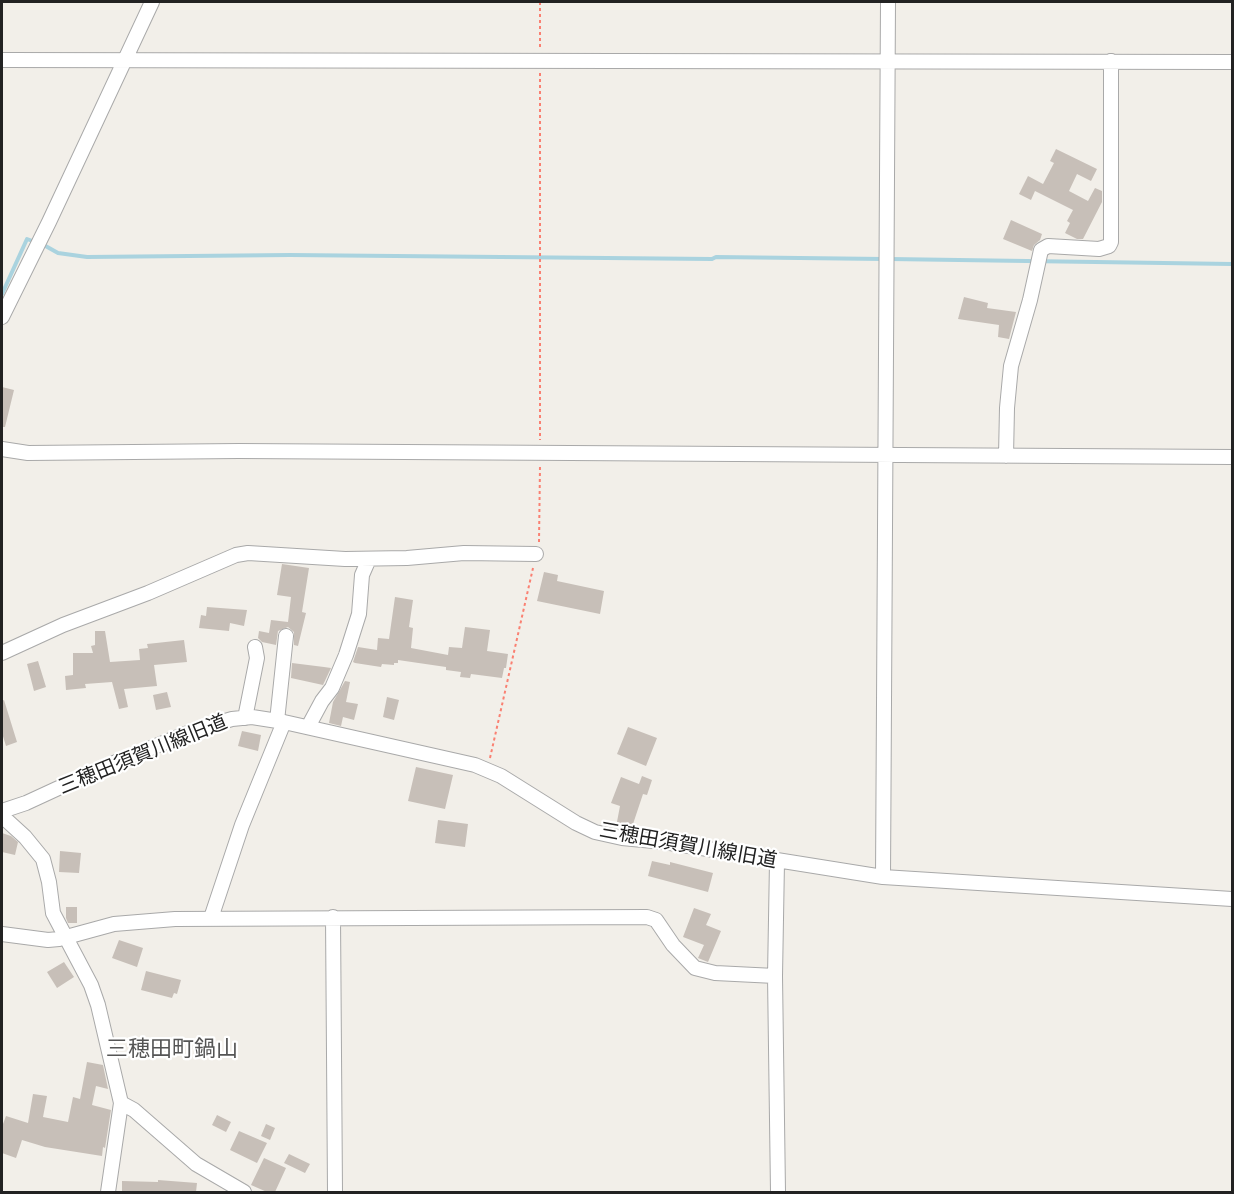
<!DOCTYPE html>
<html>
<head>
<meta charset="utf-8">
<style>
  body { margin:0 }
  #map { position:relative; width:1234px; height:1194px; overflow:hidden; background:#f2efe9; font-family:"Open Sans",sans-serif }
  canvas { display:block }
  .frame { position:absolute; inset:0; border:3px solid #222; pointer-events:none }
</style>
</head>
<body>
<div id="map">
<canvas width="1234" height="1194"></canvas>
<div class="frame"></div>
</div>
<script>
const ctx = document.querySelector('canvas').getContext('2d');
ctx.lineJoin = 'round';
const poly = rows => new Path2D(rows.map(r => 'M' + r).join(''));
function trace(path, color, width, dash) { ctx.strokeStyle = color; ctx.lineWidth = width; ctx.lineCap = dash ? 'butt' : 'round'; ctx.setLineDash(dash || []); ctx.stroke(path); }
function fill(path, color) { ctx.fillStyle = color; ctx.fill(path, 'evenodd'); }
function label(font, color, halo, rows, align = 'center') {
  ctx.font = font + ' "Open Sans","Noto Sans JP",sans-serif'; ctx.lineWidth = 4.5; ctx.setLineDash([]); ctx.textBaseline = 'middle'; ctx.strokeStyle = halo; ctx.fillStyle = color; for (const [text, x, y, turn = 0] of rows) {
    ctx.save(); ctx.translate(x, y); ctx.rotate((+turn || 0) * Math.PI / 180); ctx.textAlign = isNaN(turn) ? turn : align; if (halo) ctx.strokeText(text, 0, 0); ctx.fillText(text, 0, 0); ctx.restore();
  }
}
const stream = poly([
  [42,244,58,253,87,257,290,255,712,259,716,257,883,259],
  [890,259,1232,264],
  [2,294,27,239,35,242]
]);
const building = poly([
  [1056,149,1097,169,1091,181,1077,174,1069,191,1088,201,1095,188,1102,191,1102,202,1083,239,1077,239,1065,233,1070,223,1067,221,1073,210,1035,191,1031,200,1019,194,1028,176,1043,184,1054,163,1050,161],
  [1011,220,1042,234,1040,240,1034,245,1032,251,1003,239],
  [964,297,988,303,987,308,1016,312,1009,339,998,337,999,325,958,319],
  [2,387,14,390,5,427,2,427],
  [282,564,309,568,302,612,306,613,298,646,294,645,294,632,288,627,278,631,276,645,262,642,258,638,259,631,269,633,271,620,288,622,291,597,277,595],
  [544,572,558,575,557,581,604,591,600,614,537,601],
  [395,597,413,600,409,627,413,628,411,648,448,655,449,647,462,648,465,627,490,630,487,651,508,654,506,668,504,668,502,678,471,674,470,678,460,677,461,672,446,670,446,667,398,660,398,663,394,663,394,665,382,664,381,667,355,663,353,662,358,647,377,650,378,638,389,639],
  [207,607,247,610,244,626,230,623,229,631,199,628,201,615,206,616],
  [95,631,105,631,110,662,140,660,139,649,148,648,147,644,184,640,187,662,154,665,157,686,124,689,128,707,119,709,112,682,85,684,86,688,66,690,65,676,73,675,73,653,93,653,91,646,95,645],
  [38,661,46,687,34,691,27,664],
  [292,663,324,667,331,668,323,685,291,678],
  [345,681,350,682,346,702,358,704,354,720,343,717,341,726,329,723,333,702],
  [167,692,171,707,156,710,153,695],
  [387,697,399,700,394,720,383,717],
  [4,700,17,742,6,746,2,733,2,701],
  [628,727,657,738,646,766,617,754],
  [242,731,261,735,258,751,238,746],
  [416,767,453,775,445,809,408,801],
  [642,776,652,780,647,795,643,794,631,830,616,827,620,806,611,803,621,777,639,784],
  [438,820,468,824,465,847,435,843],
  [2,833,11,836,18,842,15,855,2,852],
  [60,851,81,853,79,873,59,872],
  [652,861,670,865,670,862,713,873,708,892,648,876],
  [66,907,77,907,77,923,68,923,66,918],
  [694,908,711,914,706,925,721,931,708,962,698,958,704,945,683,937],
  [119,940,143,948,137,967,112,958],
  [64,962,74,977,57,988,47,972],
  [146,971,181,980,177,994,174,993,172,998,141,990],
  [87,1062,103,1065,108,1089,96,1086,92,1105,111,1110,105,1148,103,1147,102,1156,45,1147,22,1140,16,1158,2,1153,2,1124,3,1124,6,1116,28,1123,33,1094,47,1096,43,1117,68,1122,73,1097,80,1099],
  [217,1115,231,1122,226,1132,212,1125],
  [266,1124,275,1128,270,1140,261,1136],
  [239,1131,267,1143,257,1163,230,1150],
  [289,1154,310,1164,305,1173,284,1163],
  [264,1158,286,1168,275,1192,267,1192,251,1185],
  [158,1180,197,1183,196,1192,122,1192,122,1181,158,1182]
]);
const path = poly([
  [540,2,540,50],
  [540,73,540,440],
  [539,542,540,466],
  [490,758,533,568]
]);
const minor = poly([
  [2,60,1232,62],
  [2,317,49,222,152,2],
  [2,449,28,453,239,451,1232,457],
  [1006,456,1007,408,1011,366,1030,300,1041,250,1048,246,1099,249,1109,246,1111,242,1111,61],
  [2,653,63,625,148,593,236,555,248,553,345,559,407,558,464,553,536,554],
  [245,718,257,658,255,647],
  [277,721,286,636],
  [308,727,322,701,332,688,346,655,359,614,362,575,369,559],
  [2,811,26,803,104,767,198,729,232,719,252,717,284,722,475,765,501,776,576,823,595,832,622,838,664,842,883,877,1232,899],
  [2,816,25,837,43,859,49,882,53,913,91,985,98,1005,121,1103,108,1192],
  [777,862,775,976,778,1192],
  [883,877,888,2],
  [333,917,335,1192],
  [211,918,242,825,284,722],
  [2,934,48,940,59,939,114,924,175,919,647,917,656,920,673,945,695,968,715,973,775,976],
  [121,1103,134,1110,196,1164,244,1192]
]);
const streetNames = [
  ["三穂田須賀川線旧道",143,755,-22],
  ["三穂田須賀川線旧道",688,846,10]
];
const quarterNames = [
  ["三穂田町鍋山",172,1050]
];
trace(stream, '#aad3df', 4);
fill(building, '#c7bfb8');
trace(minor, '#a9a9a9', 16);
trace(path, '#fa8072', 2, [3, 3]);
trace(minor, '#fff', 14);
label('20px', '#222', '#fff', streetNames);
label('22px', '#555', '#fff', quarterNames);
</script>
</body>
</html>
